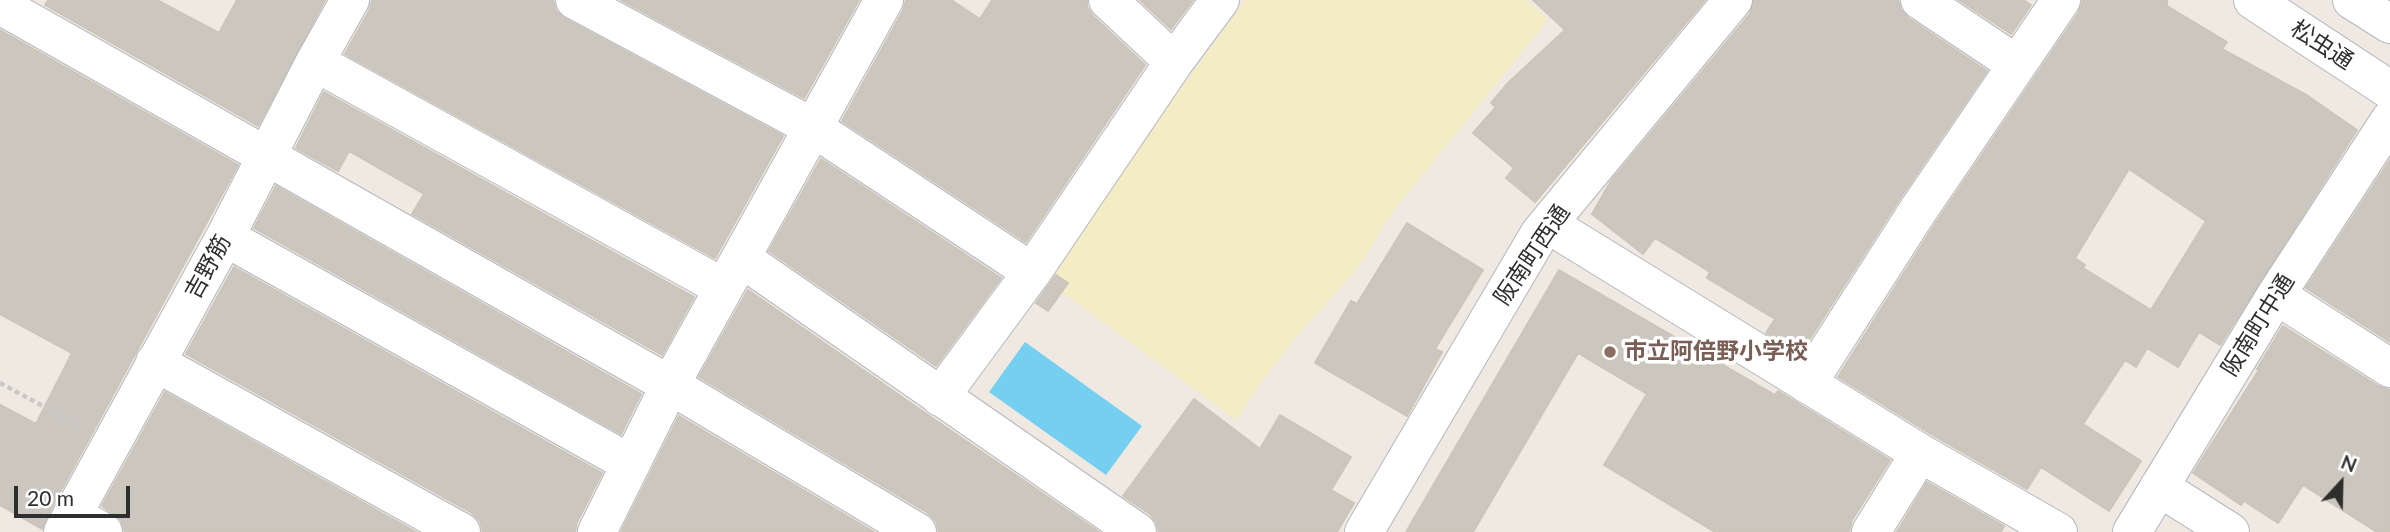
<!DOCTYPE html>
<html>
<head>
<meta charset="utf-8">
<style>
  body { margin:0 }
  #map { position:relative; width:2390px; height:532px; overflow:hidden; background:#efe9e1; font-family:Lato,sans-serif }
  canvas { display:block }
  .north { position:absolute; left:2306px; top:448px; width:70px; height:70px; -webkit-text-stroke:5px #fff; paint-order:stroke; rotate:22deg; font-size:19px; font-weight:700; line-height:28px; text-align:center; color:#2e2e2e }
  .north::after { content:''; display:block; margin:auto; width:24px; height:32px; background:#2e2e2e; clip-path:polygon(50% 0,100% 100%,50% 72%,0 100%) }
  .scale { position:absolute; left:14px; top:486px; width:116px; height:32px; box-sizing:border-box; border:4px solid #2e2e2e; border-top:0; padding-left:9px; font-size:21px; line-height:24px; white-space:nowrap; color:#2e2e2e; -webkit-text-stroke:5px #fff; paint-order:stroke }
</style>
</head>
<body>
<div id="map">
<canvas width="2390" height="532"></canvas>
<div class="north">N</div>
<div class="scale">20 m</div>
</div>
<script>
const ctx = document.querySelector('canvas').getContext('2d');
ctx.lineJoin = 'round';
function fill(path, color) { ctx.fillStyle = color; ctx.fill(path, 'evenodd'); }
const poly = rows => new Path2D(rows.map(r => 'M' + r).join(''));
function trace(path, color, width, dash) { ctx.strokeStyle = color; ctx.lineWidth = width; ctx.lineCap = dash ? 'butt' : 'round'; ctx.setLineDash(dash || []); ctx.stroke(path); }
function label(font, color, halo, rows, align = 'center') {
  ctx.font = font + ' Lato,"Noto Sans JP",sans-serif'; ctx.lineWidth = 7; ctx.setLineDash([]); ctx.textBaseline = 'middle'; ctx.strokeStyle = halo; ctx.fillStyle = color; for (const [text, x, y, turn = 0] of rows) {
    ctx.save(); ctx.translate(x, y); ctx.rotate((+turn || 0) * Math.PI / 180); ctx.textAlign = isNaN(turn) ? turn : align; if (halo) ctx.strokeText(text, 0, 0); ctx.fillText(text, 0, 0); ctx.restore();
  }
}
const sand = poly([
  [1245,0,1526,0,1548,20,1395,209,1355,272,1296,337,1260,384,1236,420,1043,278]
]);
const water = poly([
  [1025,342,1142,426,1106,475,989,392]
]);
const building = poly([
  [48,0,157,0,219,33,237,0,325,0,258,126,45,5,48,0],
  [372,0,553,0,556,11,565,19,783,136,715,258,345,54,369,11,372,0],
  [621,0,859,0,804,98,621,0],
  [906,0,951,0,980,19,992,0,1087,0,1087,7,1093,16,1145,65,1026,242,842,121,903,11,906,0],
  [1140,0,1193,0,1171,29,1140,0],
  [1533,0,1705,0,1535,202,1506,178,1514,168,1473,133,1496,107,1491,103,1508,83,1565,30,1533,0],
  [1754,0,1898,0,1901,10,1908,18,1987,71,1899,200,1800,354,1766,333,1775,319,1707,278,1710,272,1655,238,1643,254,1592,214,1611,181,1750,14,1754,0],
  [1959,0,2023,0,2031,5,2011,34,1959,0],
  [2083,0,2167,0,2167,6,2227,42,2222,49,2308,96,2357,130,2220,345,2199,332,2178,367,2147,348,2136,367,2125,360,2083,424,2141,461,2109,511,2041,467,2027,489,1931,434,1838,377,1935,224,2079,12,2083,0],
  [2129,169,2206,221,2151,310,2083,268,2085,265,2075,258,2129,169],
  [0,30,238,165,53,505,42,529,0,505,0,405,36,424,72,353,0,314,0,30],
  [324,92,694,297,662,355,412,214,424,194,349,151,338,171,296,148,324,92],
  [821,159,1001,278,936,366,769,251,821,159],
  [2390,160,2390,342,2306,288,2390,160],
  [276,186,641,394,621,434,254,228,276,186],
  [1407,223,1483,270,1435,349,1442,352,1407,416,1315,363,1351,301,1357,304,1407,223],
  [234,267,602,473,577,522,575,532,483,532,480,521,472,513,186,354,234,267],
  [1559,270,1775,395,1778,391,1890,460,1852,520,1849,532,1715,532,1604,465,1647,394,1578,353,1473,532,1406,532,1559,270],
  [1056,275,1068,283,1048,311,1036,303,1056,275],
  [748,290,928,415,1099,532,939,532,936,521,928,513,699,377,748,290],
  [2283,326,2378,386,2390,390,2390,532,2377,532,2303,485,2278,523,2244,501,2241,505,2193,473,2259,370,2257,369,2283,326],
  [165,392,416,532,125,532,121,520,102,506,165,392],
  [1194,399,1260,449,1280,415,1351,457,1331,490,1354,503,1337,532,1159,532,1156,522,1150,514,1123,496,1194,399],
  [679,416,874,532,621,532,679,416],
  [1927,482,2004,526,2001,532,1897,532,1927,482]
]);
const path = poly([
  [0,383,80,426]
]);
const minor = poly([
  [575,0,812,127,1032,272],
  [1108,0,1174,62],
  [1920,0,2016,64],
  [2253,0,2390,90],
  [2352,0,2390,24],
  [0,5,670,385,917,532],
  [315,62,724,288],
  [1548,224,1920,453,2058,532],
  [225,237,631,464],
  [741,258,1137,532],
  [2276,295,2390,368],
  [155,362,461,532],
  [1807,384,1917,212,2061,0],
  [940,397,1032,272,1174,62,1220,0],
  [2159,487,2230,532],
  [72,515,103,532],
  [63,532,225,237,315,62,350,0],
  [597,532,670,385,884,0],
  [1364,532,1540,233,1733,0],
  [1871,532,1920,453],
  [2132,532,2276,295,2390,120]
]);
const markers = [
  [1610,352,7,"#8d6e63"]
];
const streetNames = [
  ["松虫通",2322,45,33],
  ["阪南町西通",1532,255,-56],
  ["吉野筋",208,267,-61],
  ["阪南町中通",2258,325,-58]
];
const educationNames = [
  ["市立阿倍野小学校",1624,352]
];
fill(sand, '#f3ecc5');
fill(water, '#75cff0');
fill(building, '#cbc7bf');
trace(building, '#cbc5ba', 2);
trace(minor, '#b4b7c1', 40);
trace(path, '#c9c9c9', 4.5, [5, 3.5]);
trace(minor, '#fff', 38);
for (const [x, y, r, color] of markers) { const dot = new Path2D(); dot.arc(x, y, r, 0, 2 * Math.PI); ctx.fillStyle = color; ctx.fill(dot); trace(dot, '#fff', 2.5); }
label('23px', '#2e2e2e', '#fff', streetNames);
label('bold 23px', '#785e54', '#fff', educationNames, 'left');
</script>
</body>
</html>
